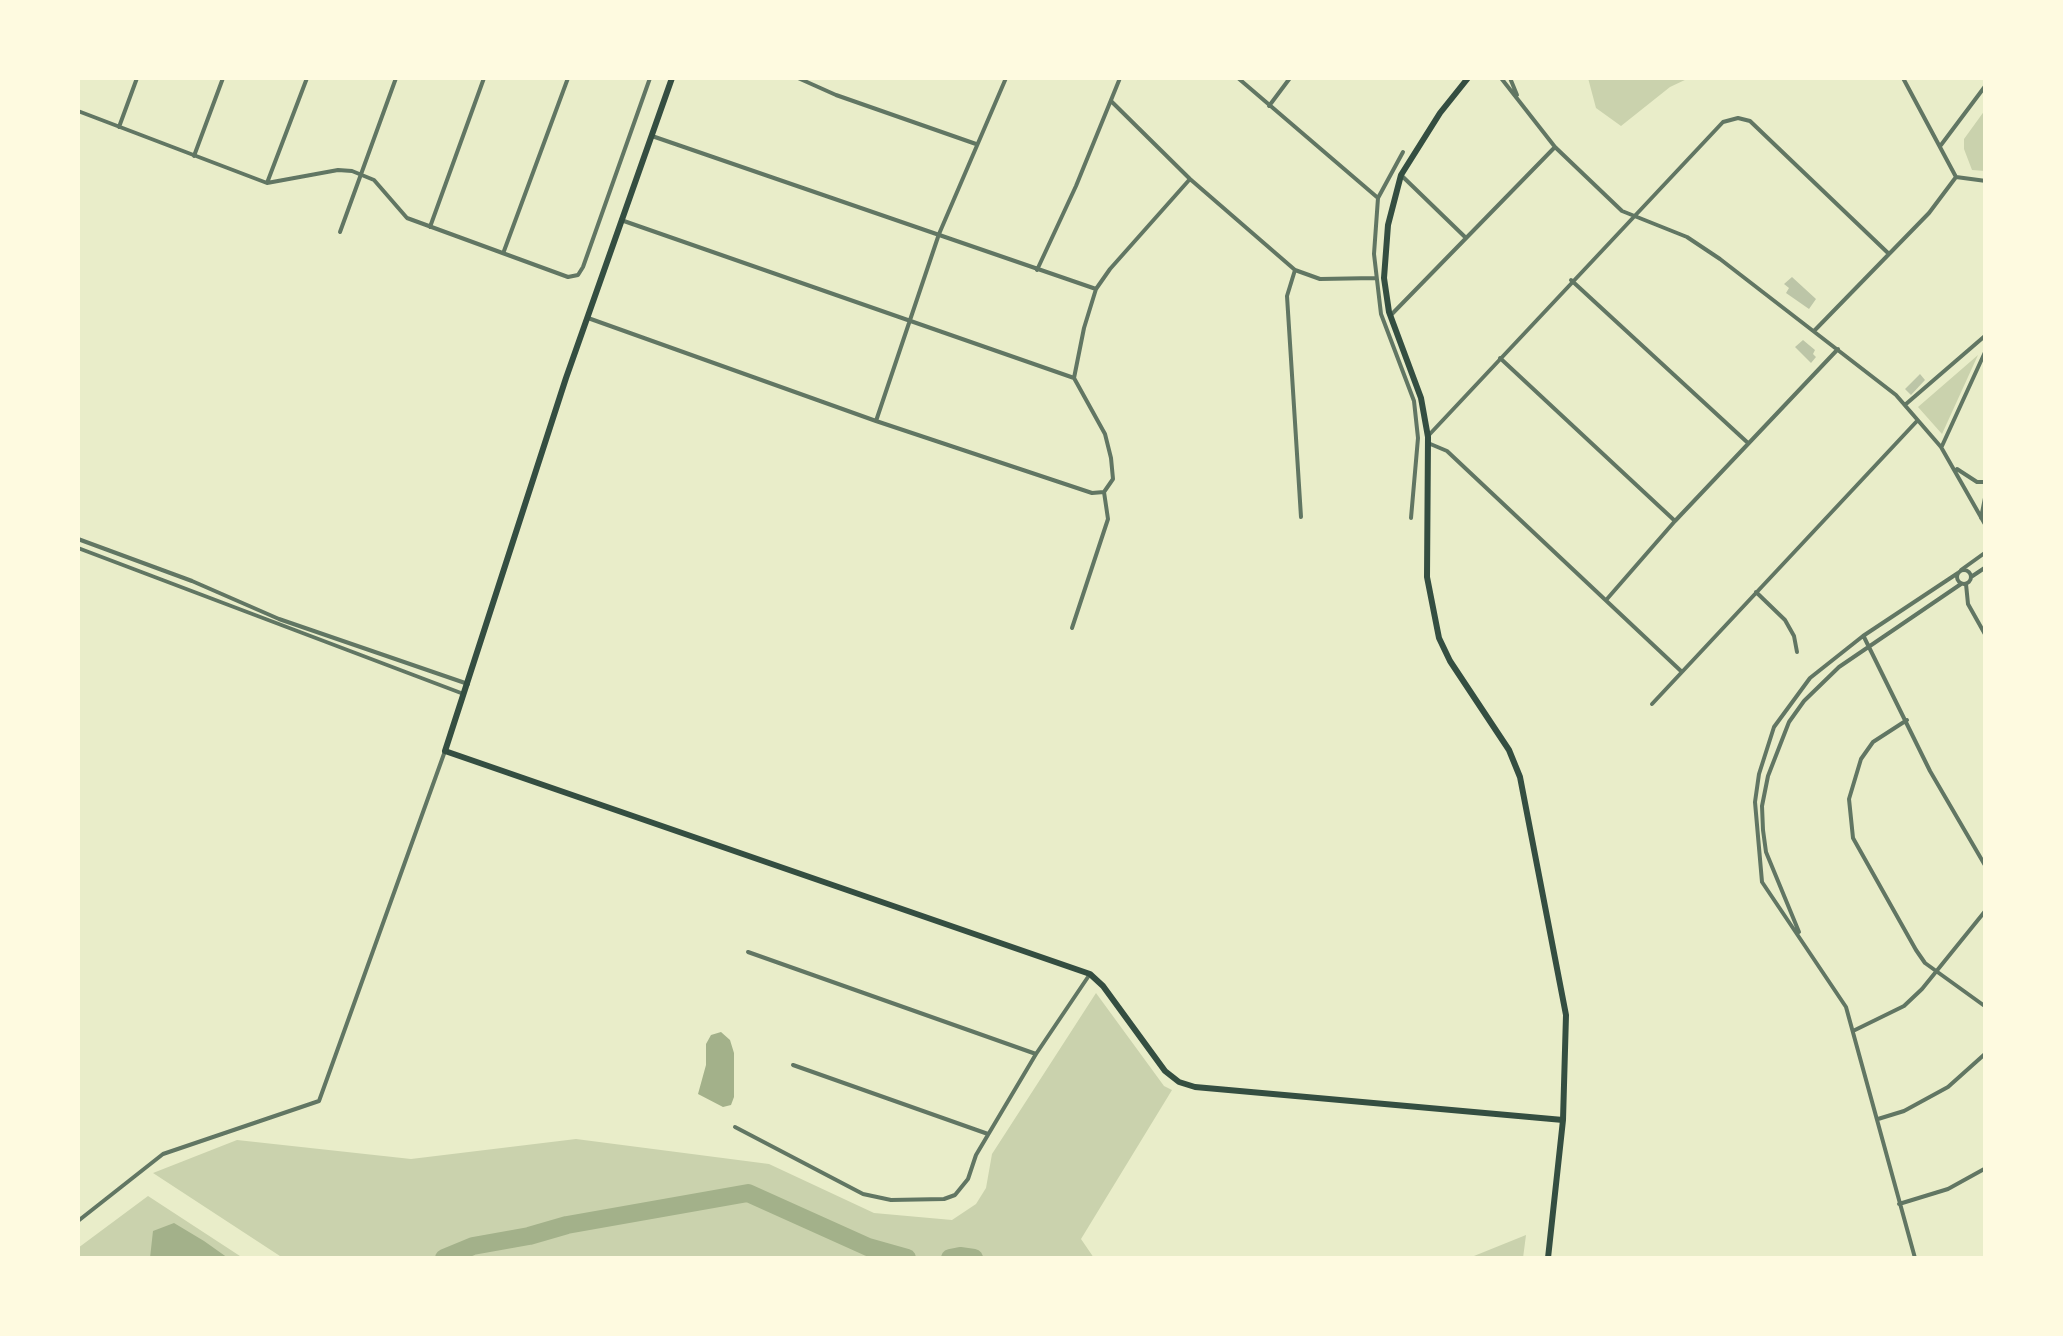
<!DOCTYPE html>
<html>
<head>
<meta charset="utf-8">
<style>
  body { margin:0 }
  #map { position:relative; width:2063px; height:1336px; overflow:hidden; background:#e9edc9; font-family:Bitter,serif }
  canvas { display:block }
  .frame { position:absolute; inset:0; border:80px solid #fefae0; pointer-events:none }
</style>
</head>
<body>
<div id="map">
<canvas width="2063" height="1336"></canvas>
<div class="frame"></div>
</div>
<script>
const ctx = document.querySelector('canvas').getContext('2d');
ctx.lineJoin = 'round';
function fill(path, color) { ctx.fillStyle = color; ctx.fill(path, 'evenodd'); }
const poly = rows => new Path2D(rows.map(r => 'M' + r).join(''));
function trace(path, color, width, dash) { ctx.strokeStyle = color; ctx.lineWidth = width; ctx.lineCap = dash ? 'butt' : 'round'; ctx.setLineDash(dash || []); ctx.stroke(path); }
const green = poly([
  [1588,78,1689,78,1670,87,1621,126,1596,108],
  [1985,110,1985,171,1972,170,1964,149,1964,139],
  [1978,355,1942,434,1918,407],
  [1096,993,1164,1086,1172,1090,1081,1239,1094,1258,283,1258,153,1173,237,1140,411,1159,576,1139,769,1164,874,1213,952,1220,976,1204,986,1188,992,1154],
  [148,1196,243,1258,78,1258,78,1248],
  [1526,1235,1523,1258,1469,1258]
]);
const water = poly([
  [721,1032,730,1040,734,1053,734,1097,731,1105,723,1107,698,1094,706,1065,706,1044,711,1035],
  [174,1223,204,1241,228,1258,150,1258,153,1231]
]);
const river = poly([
  [444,1258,473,1246,529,1236,567,1225,748,1193,868,1247,907,1258],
  [950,1258,960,1256,974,1258]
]);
const building = poly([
  [1792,277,1816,299,1809,309,1786,293,1789,288,1784,284],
  [1803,340,1815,350,1813,354,1816,357,1811,363,1795,347],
  [1920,374,1925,380,1911,395,1905,389]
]);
const minor = poly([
  [798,78,836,95,976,144],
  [1238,78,1378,198],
  [1501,78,1555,147,1622,211,1687,237,1720,259,1896,395,1941,447,1986,526],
  [1510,78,1517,95],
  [1903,78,1956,177,1986,181],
  [1111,101,1190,179,1295,270,1320,279,1375,278],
  [1269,106,1290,78],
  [78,111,267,183,338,170,352,171,374,180,407,218,568,277,578,275,583,267,650,78],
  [119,127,137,78],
  [652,136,1096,289],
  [1941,145,1986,85],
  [1403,152,1378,198,1374,254,1381,314,1414,401,1418,438,1411,518],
  [194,156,223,78],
  [1401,175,1465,237],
  [267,183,307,78],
  [621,220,1074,378],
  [430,227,484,78],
  [340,232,396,78],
  [504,251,568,78],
  [1037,270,1076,186,1120,78],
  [1295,270,1287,296,1301,517],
  [1571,280,1748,443],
  [1391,315,1555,147],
  [588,318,876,421,1092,493,1104,492],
  [1815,330,1929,213,1956,177],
  [1500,358,1675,521],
  [1906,404,1986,335],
  [876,421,939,234,1006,78],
  [1428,436,1723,122,1738,118,1750,121,1888,253],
  [1428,443,1447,451,1682,672],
  [1942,446,1986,350],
  [1957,469,1977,482,1986,482],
  [1104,492,1113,479,1111,458,1105,434,1074,378,1084,328,1096,289,1110,269,1190,179],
  [1981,518,1986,493],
  [78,539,192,581,279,619,468,684],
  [78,548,461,693],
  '1957 577a7 7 0 1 1 14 0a7 7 0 1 1-14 0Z',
  [1961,570,1986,552],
  [1971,577,1986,567],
  [1966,584,1968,604,1986,636],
  [1756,592,1785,620,1794,636,1797,652],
  [1607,599,1675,521,1838,349],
  [1072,628,1108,519,1104,492],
  [1864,637,1930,771,1986,867],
  [1652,704,1917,421],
  [1907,720,1873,742,1861,759,1849,799,1853,838,1916,950,1925,963,1986,1007],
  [1799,932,1766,852,1763,830,1762,806,1768,776,1789,722,1804,701,1839,667,1961,584],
  [748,952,1036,1054],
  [1855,1030,1904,1006,1922,989,1986,910],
  [793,1065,988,1134],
  [1878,1119,1904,1111,1948,1087,1986,1053],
  [735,1127,863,1194,891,1200,944,1199,955,1195,968,1179,976,1155,1036,1054,1090,974],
  [1899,1204,1948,1189,1986,1168],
  [78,1221,163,1154,319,1101,445,751],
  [1915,1258,1846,1007,1762,882,1755,802,1759,774,1774,727,1810,678,1863,636,1958,573]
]);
const secondary = poly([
  [672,78,566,378,445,751,1090,974,1103,986,1165,1071,1179,1082,1195,1087,1563,1120],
  [1468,78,1440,113,1401,175,1388,225,1384,278,1389,312,1421,398,1428,437,1427,577,1439,638,1450,661,1509,750,1520,777,1566,1015,1563,1120,1548,1258]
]);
fill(green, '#cad2ad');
fill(water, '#a3b18a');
trace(river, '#a3b18a', 18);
fill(building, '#bcc5a7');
trace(minor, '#617663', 4);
trace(secondary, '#344e41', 6);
</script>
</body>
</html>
